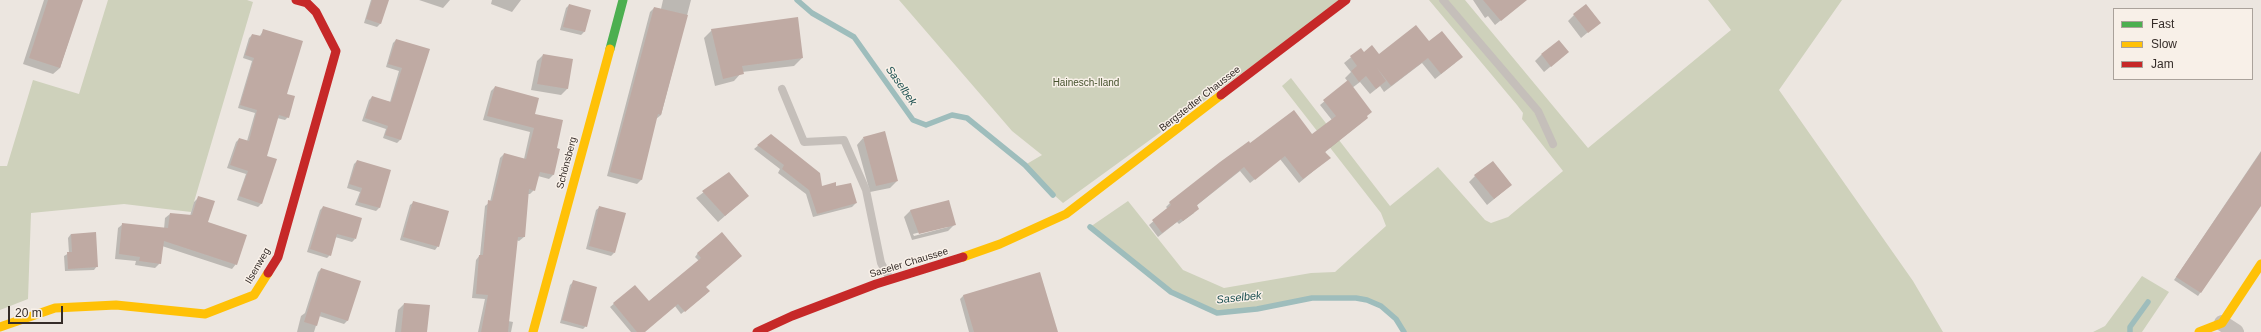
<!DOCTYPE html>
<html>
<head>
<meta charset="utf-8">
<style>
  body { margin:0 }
  #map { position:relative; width:2261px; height:332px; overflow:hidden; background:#ece6e0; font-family:Helvetica,sans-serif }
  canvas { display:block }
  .legend { position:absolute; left:2113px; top:8px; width:140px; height:72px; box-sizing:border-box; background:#f8f0e8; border:1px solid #aaa29b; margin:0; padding:5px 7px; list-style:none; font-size:12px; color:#352c28 }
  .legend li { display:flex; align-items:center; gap:8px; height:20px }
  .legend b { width:20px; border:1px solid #aaa29b }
  .scale { position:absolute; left:8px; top:306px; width:55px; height:18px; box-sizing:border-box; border:2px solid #352c28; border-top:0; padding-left:5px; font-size:12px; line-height:14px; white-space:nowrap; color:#352c28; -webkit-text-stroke:3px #f8f0e8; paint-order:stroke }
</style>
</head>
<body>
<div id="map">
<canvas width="2261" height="332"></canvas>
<ul class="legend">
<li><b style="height:5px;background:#4caf50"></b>Fast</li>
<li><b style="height:5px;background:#ffc107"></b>Slow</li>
<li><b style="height:5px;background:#c62828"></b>Jam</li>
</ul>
<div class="scale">20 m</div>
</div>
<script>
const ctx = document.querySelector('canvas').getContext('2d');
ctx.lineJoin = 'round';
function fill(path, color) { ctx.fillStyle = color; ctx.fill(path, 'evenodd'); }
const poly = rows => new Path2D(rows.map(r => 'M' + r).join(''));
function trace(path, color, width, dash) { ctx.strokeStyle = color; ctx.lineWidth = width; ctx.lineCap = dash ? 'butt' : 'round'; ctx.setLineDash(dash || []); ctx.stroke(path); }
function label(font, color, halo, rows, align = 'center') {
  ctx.font = font + ' Helvetica,sans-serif'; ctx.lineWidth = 3; ctx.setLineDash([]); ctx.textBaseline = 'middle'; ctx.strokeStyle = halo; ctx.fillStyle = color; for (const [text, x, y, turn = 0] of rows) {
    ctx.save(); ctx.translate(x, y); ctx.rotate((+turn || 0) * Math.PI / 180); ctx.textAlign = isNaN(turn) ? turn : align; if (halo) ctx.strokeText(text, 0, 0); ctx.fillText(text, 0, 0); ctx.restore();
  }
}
const green = poly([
  [108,0,247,0,253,2,191,212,124,204,31,213,28,299,0,310,0,166,7,166,33,80,79,94],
  [899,0,1343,0,1063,203,1045,187,1025,165,1042,155,1012,131],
  [1429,0,1465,0,1588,148,1731,30,1708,0,1842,0,1779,90,1913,281,1943,332,1404,332,1390,313,1377,304,1356,298,1328,297,1217,313,1171,292,1090,227,1128,201,1183,270,1224,288,1311,273,1335,272,1386,226,1381,213,1282,86,1291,78,1390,206,1438,167,1485,220,1491,223,1508,217,1563,171,1522,119,1523,113,1517,105],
  [2142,276,2169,292,2142,332,2093,332,2105,326]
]);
const shadow = poly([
  [44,0,82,0,60,68,53,74,23,64],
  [371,0,388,0,380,24,377,27,364,23],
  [419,0,450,0,443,8],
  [492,0,521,0,512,12,491,4],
  [663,0,691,0,661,115,656,119,641,180,637,184,607,176,650,12,654,8,661,9],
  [1473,0,1519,0,1516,8,1495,25,1488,16,1485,18],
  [569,5,590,11,584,32,581,35,560,30,566,8],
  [1574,15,1599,23,1581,38,1568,21],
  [264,30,286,94,288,117,285,120,277,118,266,156,261,204,258,207,237,200,246,174,227,168,236,142,239,139,247,141,255,113,238,108,252,61,243,58,249,38,252,35,259,37],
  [712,30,802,58,794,66,742,72,734,81,715,86,704,38],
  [396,40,429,50,400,140,397,143,383,138,386,129,362,121,369,100,372,97,390,102,399,71,386,67,393,43],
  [1429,42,1455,63,1435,79,1422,63,1384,92,1380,86,1370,94,1360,82,1352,88,1367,118,1325,152,1329,158,1299,183,1280,159,1250,183,1240,171,1196,206,1194,213,1179,224,1177,222,1158,237,1149,225,1168,209,1166,207,1170,203,1250,145,1312,136,1332,120,1320,105,1348,82,1345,78,1351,72,1344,63,1361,49,1364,53,1379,55],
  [1568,52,1544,72,1535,61,1541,55],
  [543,55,572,60,567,89,561,95,531,90,537,61],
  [495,87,534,115,556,149,559,150,553,175,549,179,538,176,534,190,530,194,527,194,524,237,519,241,516,240,508,321,513,322,511,332,478,332,485,299,472,298,476,260,480,255,485,206,490,202,500,158,504,154,524,159,530,132,483,120,491,91],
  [771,135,821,187,836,187,856,203,852,207,813,217,806,194,778,173,780,169,754,149],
  [863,138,897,181,890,188,870,192,857,145],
  [2261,151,2261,203,2198,296,2174,280],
  [357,161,390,171,379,208,376,211,355,205,360,192,347,188,354,164],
  [729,173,741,202,718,222,696,198],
  [1475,176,1511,185,1487,205,1469,182],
  [199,197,206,223,236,264,232,269,162,246,160,263,155,268,135,265,136,261,115,259,118,228,123,224,164,229,165,218,170,214,190,216,194,202],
  [414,202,438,246,435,250,400,240,410,205],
  [948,202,955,224,948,231,912,240,904,217,910,211],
  [948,225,948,227,914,236,913,234],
  [323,207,355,239,352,242,335,237,330,255,327,258,307,252,320,210],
  [600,207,614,253,611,256,586,249,596,210],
  [71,234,97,266,94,270,65,271,64,256,69,253,68,238],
  [698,253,741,256,705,287,706,294,681,314,675,306,644,332,631,332,610,307,635,286,648,302,699,261,695,257],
  [321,269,360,282,347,321,344,324,319,316,314,332,297,332,301,316,305,313,318,272],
  [1040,274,1057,332,969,332,960,299,963,296],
  [573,282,586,326,583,329,560,323,570,285],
  [404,304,426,332,395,332,398,310]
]);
const stream = poly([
  [797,0,812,13,854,37,913,120,926,125,952,115,967,118,1025,165,1053,195],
  [1090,227,1171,292,1217,313,1257,309,1312,298,1356,298,1367,300,1381,306,1396,319,1404,332],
  [2130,332,2130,327,2148,302]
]);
const building = poly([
  [48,0,83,0,60,68,29,58],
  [372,0,389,0,381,24,366,19],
  [1483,0,1527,0,1501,21],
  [569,4,591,10,585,32,563,27],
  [1586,4,1601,23,1588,33,1573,14],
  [654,7,688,15,661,115,658,114,642,180,610,172],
  [798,17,803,58,742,66,744,74,723,79,711,29],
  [1416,25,1429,41,1442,31,1463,57,1441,74,1428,58,1391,86,1377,68,1386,81,1376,89,1366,76,1359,82,1351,71,1357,66,1350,56,1361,48,1364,52,1372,45,1379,54],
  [263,29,303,41,287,94,295,96,289,118,279,115,267,156,277,159,262,204,239,196,248,171,230,165,239,138,249,141,257,110,240,105,254,58,245,55,252,34,261,36],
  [396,39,430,49,401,140,385,135,388,126,365,118,372,96,391,102,402,68,388,64],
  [1559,40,1569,52,1551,67,1541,54],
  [543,54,573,59,568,89,537,84],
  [1348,80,1372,112,1367,116,1368,118,1325,152,1331,158,1303,179,1285,156,1255,180,1244,167,1197,205,1199,209,1183,221,1181,219,1162,233,1152,220,1171,205,1169,202,1220,162,1249,141,1250,143,1294,110,1312,134,1336,116,1323,100],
  [495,86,539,98,535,114,563,120,557,148,560,149,554,175,540,172,535,191,529,189,525,237,518,237,508,332,481,332,488,295,476,294,479,255,483,255,488,200,492,201,504,153,526,159,534,128,487,116],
  [885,131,898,181,876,186,863,137],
  [771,134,820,173,822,186,836,182,836,186,851,183,857,203,817,214,809,190,782,169,784,165,757,145],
  [2261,152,2261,206,2201,293,2176,277],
  [357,160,391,170,380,208,358,202,362,188,349,184],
  [1493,161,1512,185,1494,199,1474,175],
  [729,172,749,196,725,216,702,191],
  [198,196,215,201,208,222,247,235,237,265,164,241,161,264,139,261,140,257,119,254,122,223,168,228,170,213,192,215],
  [949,200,956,225,919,234,910,210],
  [413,201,449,211,439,247,403,237],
  [323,206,362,218,356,239,337,234,331,256,310,249],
  [599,206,626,213,615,253,589,246],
  [96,232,98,267,68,269,67,252,72,252,71,234],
  [722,232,742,256,706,287,710,291,685,312,678,304,645,332,637,332,613,303,635,285,649,301,701,258,697,253],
  [321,268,361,281,348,321,321,312,317,326,304,322],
  [1040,272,1058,332,974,332,963,295],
  [573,280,597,287,587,327,562,320],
  [404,303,430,305,427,332,401,332]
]);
const lane = poly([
  [1443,0,1538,111,1553,144],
  [782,89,804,142,844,140,866,190,881,263,890,279]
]);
const street = poly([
  [2222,323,2236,332]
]);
const fast = poly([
  [610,49,623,0]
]);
const slow = poly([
  [963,257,1000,244,1066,214,1221,95],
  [0,327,55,308,116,305,205,314,254,295,268,273],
  [533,332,610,49],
  [2199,332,2222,323,2261,264]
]);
const jam = poly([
  [1221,95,1346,0],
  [268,273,278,257,336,51,316,12,307,3,296,0],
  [757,332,792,316,876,284,963,257]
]);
const parkNames = [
  ["Hainesch-Iland",1086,83]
];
const streetNames = [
  ["Bergstedter Chaussee",1200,99,-38],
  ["Schönsberg",567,163,-75],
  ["Saseler Chaussee",909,263,-17],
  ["Ilsenweg",258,266,-60]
];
const waterNames = [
  ["Saselbek",901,86,55],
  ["Saselbek",1239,298,-6]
];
fill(green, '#ced1bb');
fill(shadow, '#0003');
trace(stream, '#9ebdbc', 5.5);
fill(building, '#bfaaa3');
trace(lane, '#c5bfba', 8);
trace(street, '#c5bfba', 16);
trace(fast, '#4caf50', 9);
trace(slow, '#ffc107', 9);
trace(jam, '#c62828', 9);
label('10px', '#46522d', '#f8f0e8', parkNames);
label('10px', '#352c28', '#f8f0e8', streetNames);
label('italic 11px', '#205354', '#f8f0e8', waterNames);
</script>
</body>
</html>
